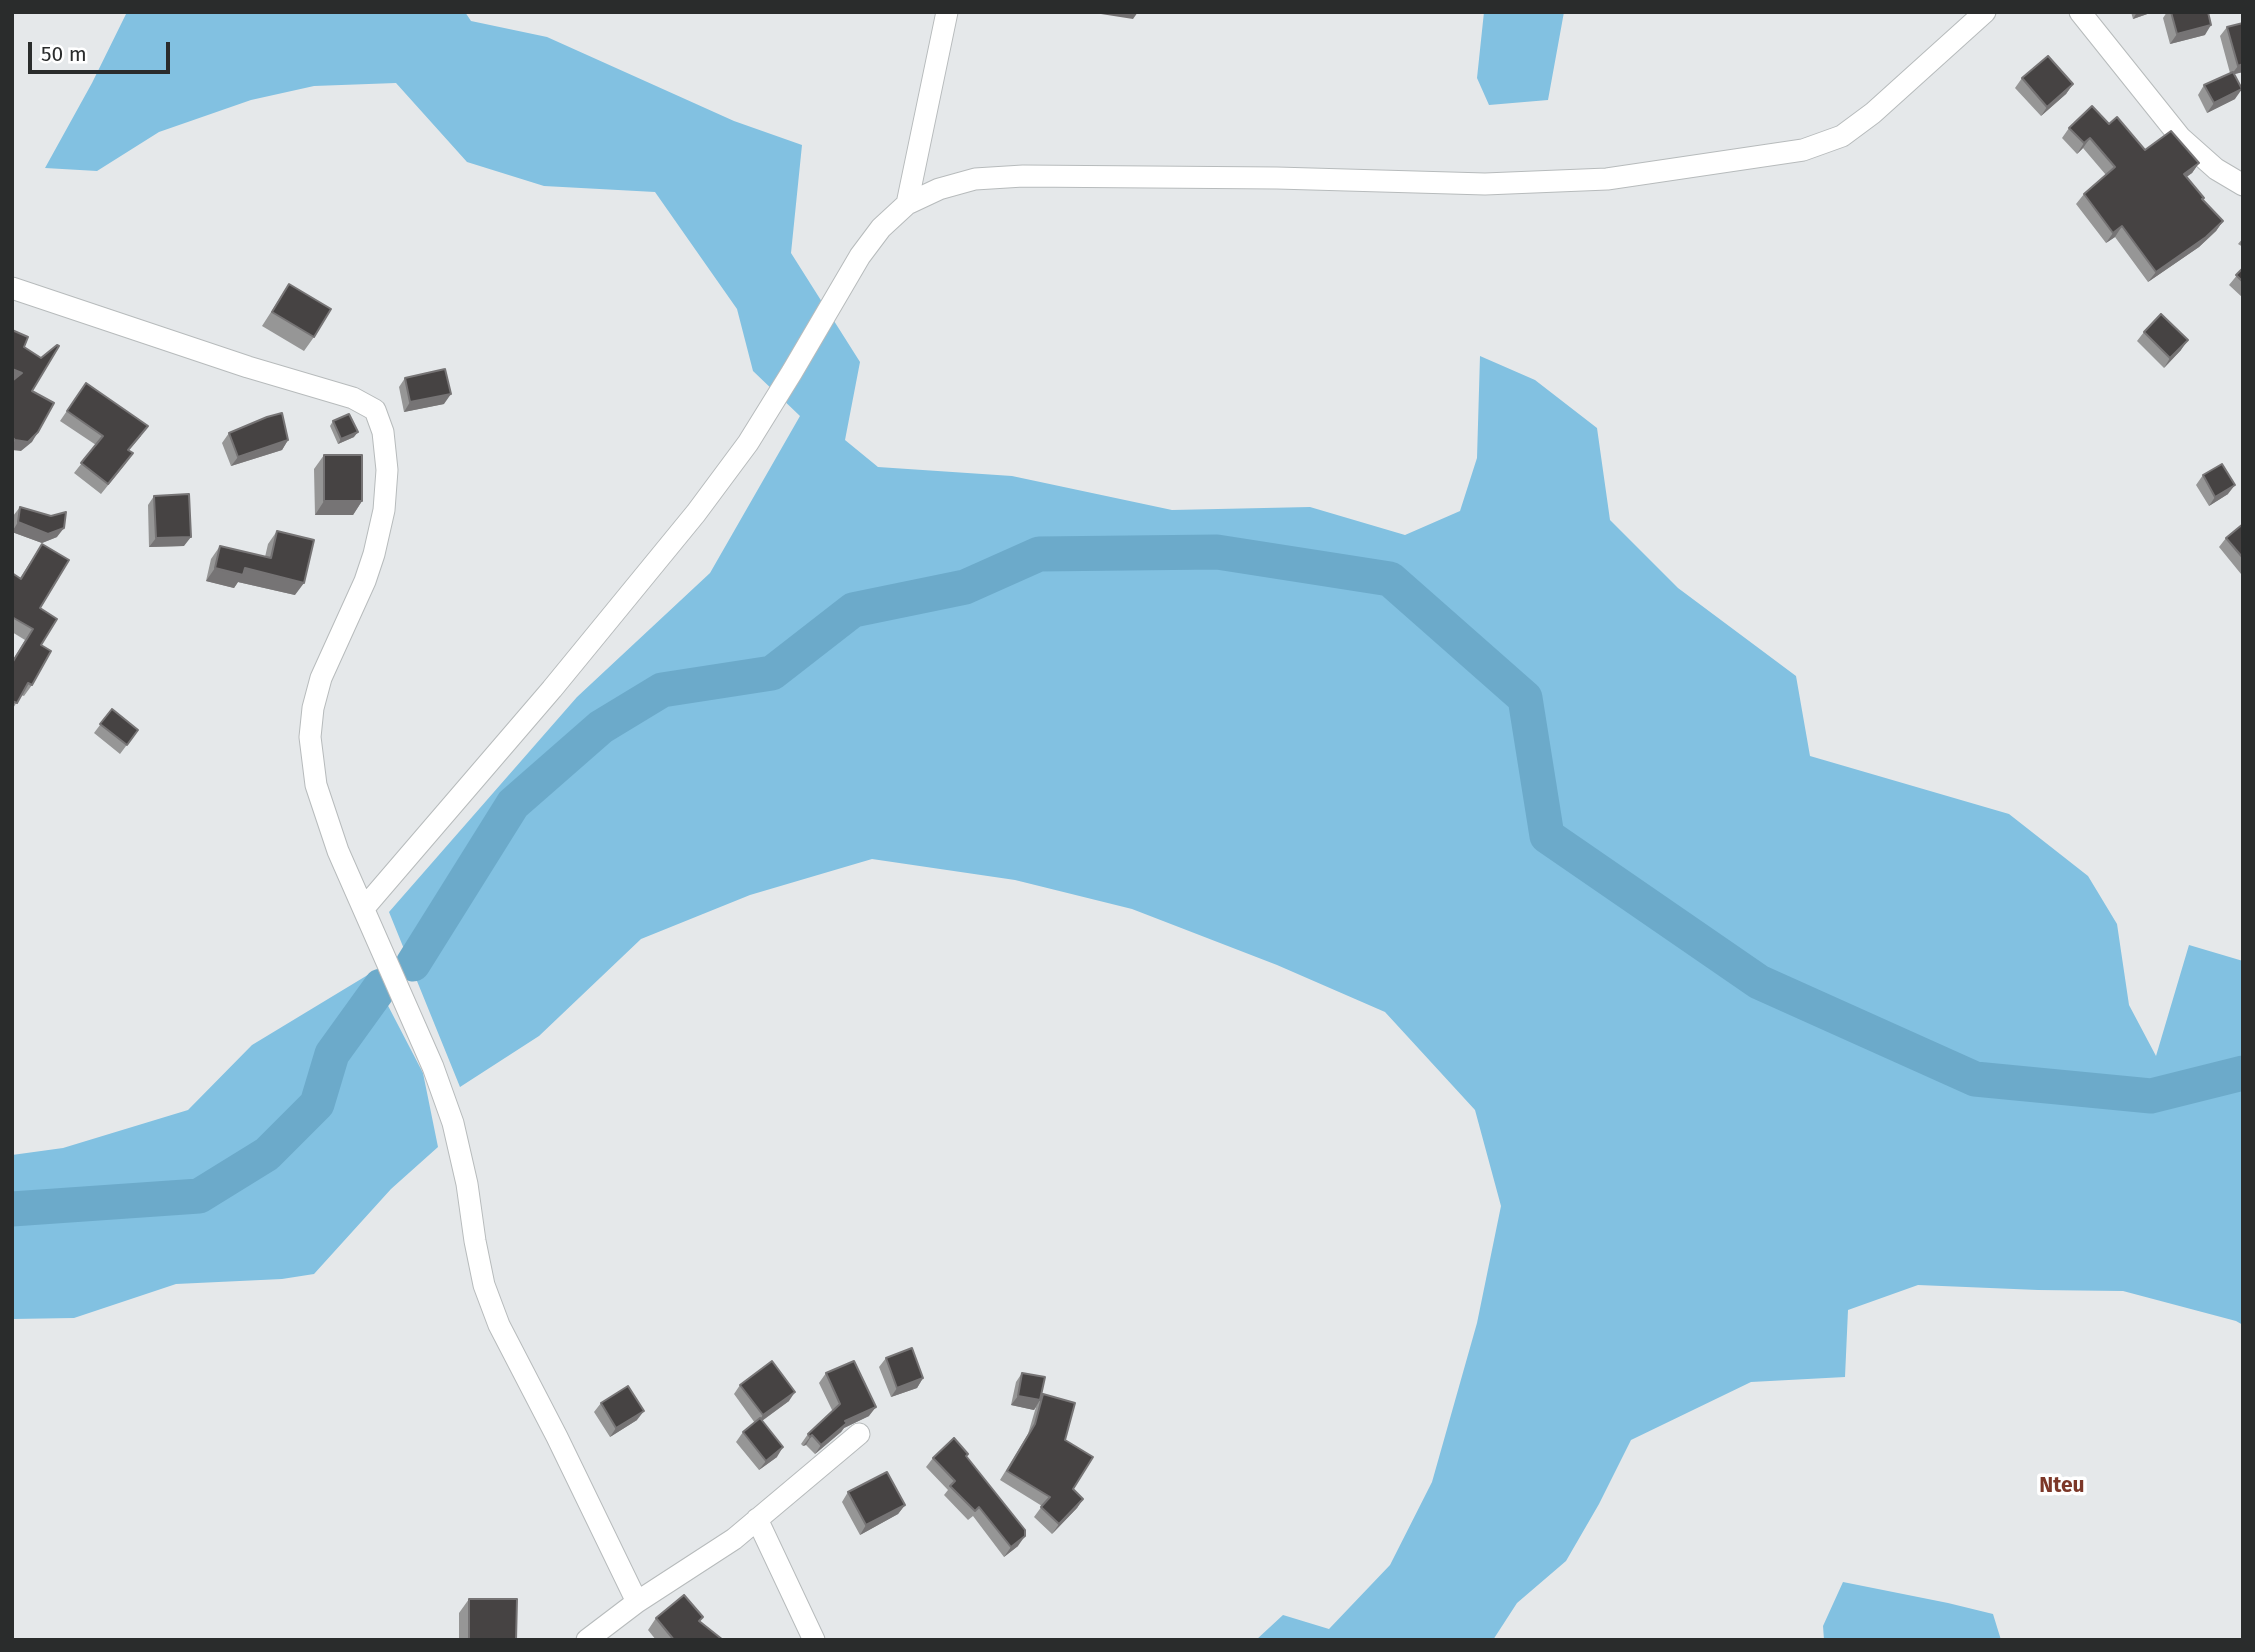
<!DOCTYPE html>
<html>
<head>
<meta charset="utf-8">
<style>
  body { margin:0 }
  #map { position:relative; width:2255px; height:1652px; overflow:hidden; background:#e5e8ea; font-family:"Fira Sans",sans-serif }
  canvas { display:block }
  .frame { position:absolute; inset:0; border:14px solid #2a2c2c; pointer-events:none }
  .scale { position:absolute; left:28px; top:42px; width:142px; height:32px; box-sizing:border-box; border:4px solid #2a2c2c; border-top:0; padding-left:9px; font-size:21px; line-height:24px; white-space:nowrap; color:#2a2c2c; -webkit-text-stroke:5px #fff; paint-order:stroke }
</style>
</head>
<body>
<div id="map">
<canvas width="2255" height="1652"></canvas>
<div class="frame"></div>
<div class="scale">50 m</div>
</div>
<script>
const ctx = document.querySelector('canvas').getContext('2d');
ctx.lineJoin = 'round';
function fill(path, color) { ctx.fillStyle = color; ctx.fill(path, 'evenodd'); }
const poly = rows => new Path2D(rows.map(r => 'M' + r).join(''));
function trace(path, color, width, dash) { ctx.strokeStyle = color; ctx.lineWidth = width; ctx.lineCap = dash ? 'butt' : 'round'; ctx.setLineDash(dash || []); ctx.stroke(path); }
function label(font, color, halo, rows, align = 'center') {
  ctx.font = font + ' "Fira Sans",sans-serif'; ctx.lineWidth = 7; ctx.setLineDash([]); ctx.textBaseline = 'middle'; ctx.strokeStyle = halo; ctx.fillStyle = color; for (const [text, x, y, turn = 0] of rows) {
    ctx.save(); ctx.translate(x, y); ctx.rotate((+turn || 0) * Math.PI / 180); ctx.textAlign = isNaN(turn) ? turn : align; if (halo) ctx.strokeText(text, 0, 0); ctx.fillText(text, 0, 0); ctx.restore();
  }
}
const forest = poly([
  [127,12,465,12,471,21,547,37,734,121,802,145,791,253,860,362,845,440,878,467,1012,476,1172,510,1310,507,1405,535,1460,511,1477,458,1480,356,1535,380,1597,428,1610,520,1678,588,1796,676,1810,756,2009,814,2088,876,2117,924,2129,1005,2156,1056,2189,945,2243,961,2243,1325,2236,1321,2123,1291,2038,1290,1918,1285,1848,1310,1845,1377,1751,1382,1631,1440,1599,1504,1566,1561,1517,1603,1493,1640,1256,1640,1283,1615,1329,1629,1390,1565,1432,1482,1477,1323,1501,1206,1475,1110,1385,1012,1277,965,1132,909,1015,880,872,859,750,895,641,939,539,1036,460,1087,389,912,577,697,710,573,800,416,753,371,737,309,655,192,544,186,467,162,396,83,314,86,251,100,159,132,97,171,45,168,92,83],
  [1484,12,1564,12,1548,100,1489,105,1477,78],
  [371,973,423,1073,438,1147,391,1189,314,1274,282,1279,176,1284,74,1318,12,1319,12,1155,63,1148,188,1110,252,1045],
  [1843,1582,1948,1603,1993,1614,2001,1640,1824,1640,1823,1626]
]);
const river = poly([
  [413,964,513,804,601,727,662,690,772,673,853,610,965,587,1039,554,1217,552,1390,579,1525,698,1547,836,1759,982,1975,1079,2151,1096,2243,1073],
  [12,1209,199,1196,267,1154,317,1104,332,1054,381,986]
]);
const minor = poly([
  [2080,12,2180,137,2216,169,2243,185],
  [907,204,947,12],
  [12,288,248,367,353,398,375,410,383,432,387,470,384,510,374,554,365,581,321,678,313,708,310,737,316,785,338,851,433,1067,453,1123,467,1184,475,1241,484,1285,499,1325,557,1437,637,1602],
  [364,908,552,689,696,513,748,443,792,372,860,256,881,228,907,204,939,189,975,179,1023,176,1277,178,1485,184,1607,179,1803,150,1842,136,1873,113,1985,12],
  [757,1519,814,1640],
  [587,1640,637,1602,734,1539,859,1434]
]);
const wall = poly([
  [2131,12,2153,12,2133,19],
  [2167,12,2171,12,2205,35,2170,44,2163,18],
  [2243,23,2243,72,2234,74,2235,99,2207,113,2198,95,2204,85,2230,73,2220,36,2227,27],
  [2022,78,2073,84,2066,94,2041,116,2015,88],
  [2109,124,2145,150,2199,163,2192,173,2186,177,2202,199,2223,221,2216,231,2199,247,2148,282,2115,237,2106,243,2076,204,2084,194,2106,175,2083,148,2077,154,2062,138,2069,128],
  [2243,238,2243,247,2238,244],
  [2243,268,2243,298,2229,285],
  [289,284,314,337,304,351,262,326],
  [2144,332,2181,350,2164,368,2137,341],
  [405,378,444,404,404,412,399,387],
  [86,383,141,436,129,450,126,463,101,494,74,473,96,445,60,421],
  [333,421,354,437,338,444,330,426],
  [229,433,288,440,282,450,231,466,222,443],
  [324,455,362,501,353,515,315,515,314,469],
  [2203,475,2228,494,2209,506,2196,485],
  [154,496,184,546,149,547,148,505],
  [20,507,57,537,42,543,12,532,13,516],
  [2243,524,2243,573,2241,574,2219,547,2226,538],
  [277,531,295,595,238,582,234,588,206,581,211,559,220,546,265,557,268,544],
  [42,544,40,608,41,645,32,685,24,696,21,695,12,710,12,661,25,640,12,632,12,573,20,578],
  [112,709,138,730,120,754,94,733],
  [886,1358,923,1378,917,1388,891,1397,879,1367],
  [826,1373,869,1416,844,1428,841,1432,815,1454,806,1445,803,1446,801,1444,808,1434,833,1412,819,1383],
  [1022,1373,1041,1397,1043,1394,1065,1440,1073,1489,1083,1499,1077,1508,1052,1534,1034,1517,1042,1506,1000,1480,1028,1434,1036,1407,1034,1410,1011,1405,1016,1382],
  [740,1385,789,1401,762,1421,777,1457,759,1470,736,1442,743,1432,755,1423,734,1394],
  [601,1403,637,1420,610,1437,594,1412],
  [968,1454,966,1456,1018,1546,1004,1557,973,1516,968,1520,944,1495,948,1490,926,1467,933,1458],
  [848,1492,905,1505,898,1514,860,1535,842,1502],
  [469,1599,516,1640,459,1640,459,1613],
  [703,1617,700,1621,723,1640,656,1640,648,1630,656,1618]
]);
const shadedWall = poly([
  [1102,12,1138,12,1133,19,1101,14],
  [2137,12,2153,12,2133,19],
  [2211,25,2205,35,2170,44,2177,34],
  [2243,64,2243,72,2231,75,2238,66],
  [2073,84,2066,94,2041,116,2047,107],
  [2242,89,2235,99,2207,113,2214,103],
  [2090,138,2083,148,2077,154,2084,143],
  [2199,163,2192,173,2177,184,2184,174],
  [2223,221,2216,231,2199,247,2148,282,2156,272],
  [2122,226,2115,237,2106,243,2113,233],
  [2188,340,2181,350,2164,368,2170,358],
  [12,369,22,373,12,381],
  [451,394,444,404,404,412,410,402],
  [38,432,32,442,21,451,12,450,12,444,15,440],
  [358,432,354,437,338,444,341,439],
  [288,440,282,450,231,466,238,457],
  [2235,485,2228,494,2209,506,2215,497],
  [324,501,362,501,353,515,315,515],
  [18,522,64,528,57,537,42,543,12,532],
  [191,537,184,546,149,547,156,538],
  [215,568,245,568,304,583,295,595,238,582,234,588,206,581],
  [923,1378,917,1388,891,1397,897,1388],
  [795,1392,789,1401,756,1425,763,1415],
  [1018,1396,1040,1400,1034,1410,1011,1405],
  [876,1407,869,1416,844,1428,841,1432,815,1454,821,1445,845,1421],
  [644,1411,637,1420,610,1437,616,1428],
  [812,1435,806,1445,803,1446,810,1437],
  [783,1447,777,1457,759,1470,766,1461],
  [1083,1499,1077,1508,1052,1534,1059,1524],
  [905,1505,898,1514,860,1535,866,1525],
  [1025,1536,1018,1546,1004,1557,1011,1547]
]);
const building = poly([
  [2171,12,2208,12,2211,25,2177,34,2171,12],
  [2243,23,2243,64,2238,66,2227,27,2243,23],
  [2048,56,2073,84,2047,107,2022,78,2048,56],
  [2233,72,2242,89,2214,103,2204,85,2233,72],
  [2092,106,2109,124,2117,117,2145,150,2171,131,2199,163,2184,174,2204,198,2202,199,2223,221,2206,237,2156,272,2122,226,2113,233,2084,194,2115,167,2090,138,2084,143,2069,128,2092,106],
  [2243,268,2243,282,2236,275,2243,268],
  [289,284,331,309,314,337,272,312,289,284],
  [2161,314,2188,340,2170,358,2144,332,2161,314],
  [12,330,28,337,24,347,41,358,57,345,59,346,32,391,54,403,38,432,28,442,15,440,12,437,12,381,22,373,12,369,12,330],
  [445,369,451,394,410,402,405,378,445,369],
  [86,383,148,426,128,450,133,453,108,484,81,463,103,436,67,411,86,383],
  [282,413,288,440,238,457,229,433,267,417,282,413],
  [349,414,358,432,341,439,333,421,349,414],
  [324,455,362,455,362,501,324,501,324,455],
  [2222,464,2235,485,2215,497,2203,475,2222,464],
  [189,494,191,537,156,538,154,496,189,494],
  [20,507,51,516,66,512,64,528,48,534,18,522,20,507],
  [2243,524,2243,558,2226,538,2243,524],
  [277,531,314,540,304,583,245,568,243,575,215,568,220,546,271,558,277,531],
  [42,544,69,560,40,608,57,619,41,645,51,651,32,685,28,683,17,703,12,701,12,663,33,629,12,617,12,573,21,579,42,544],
  [112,709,138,730,127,745,100,724,112,709],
  [912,1348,923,1378,897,1388,886,1358,912,1348],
  [772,1361,795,1392,763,1415,740,1385,772,1361],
  [854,1361,876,1407,845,1421,847,1423,821,1445,812,1435,810,1437,808,1434,840,1404,826,1373,854,1361],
  [1022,1373,1045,1377,1040,1400,1018,1396,1022,1373],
  [628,1386,644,1411,616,1428,601,1403,628,1386],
  [1043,1394,1075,1403,1065,1440,1093,1457,1073,1489,1083,1499,1059,1524,1041,1507,1050,1497,1007,1471,1035,1424,1043,1394],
  [760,1418,783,1447,766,1461,743,1432,760,1418],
  [954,1438,968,1454,966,1456,1025,1530,1025,1536,1011,1547,979,1507,975,1511,950,1486,955,1481,933,1458,954,1438],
  [887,1472,905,1505,866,1525,848,1492,887,1472],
  [684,1595,703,1617,699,1621,723,1640,674,1640,656,1618,684,1595],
  [469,1599,517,1599,516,1640,469,1640,469,1599]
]);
const quarterNames = [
  ["Nteu",2062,1486]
];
fill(forest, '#82c1e1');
trace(river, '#6caaca', 35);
trace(minor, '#b7bbbc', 23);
trace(minor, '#fff', 21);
fill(wall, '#969696');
fill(shadedWall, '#767475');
fill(building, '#464343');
trace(building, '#767475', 2);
label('bold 21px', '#7c3728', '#fff', quarterNames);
</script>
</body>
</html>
